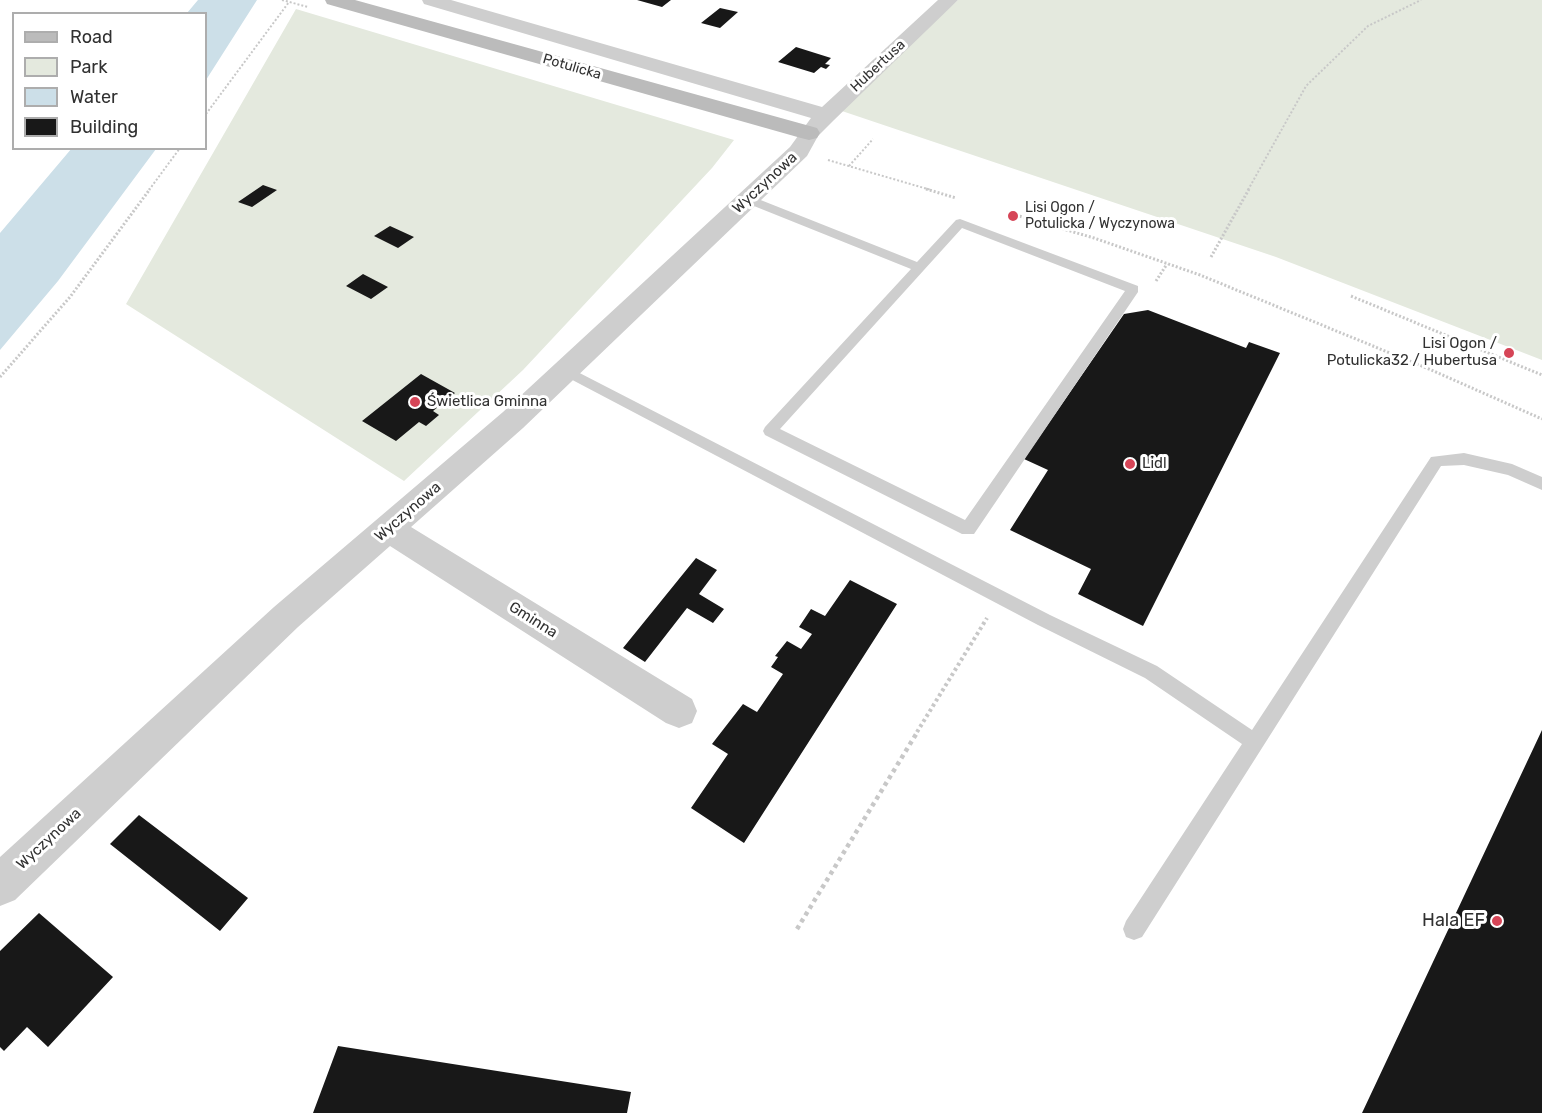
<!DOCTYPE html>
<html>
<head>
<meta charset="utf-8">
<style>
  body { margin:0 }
  #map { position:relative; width:1542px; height:1113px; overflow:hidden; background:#fff; font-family:Rubik,sans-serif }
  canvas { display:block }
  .legend { position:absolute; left:12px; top:12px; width:195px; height:138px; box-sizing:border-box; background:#fff; border:2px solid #adadad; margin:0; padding:8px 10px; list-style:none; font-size:18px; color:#313131 }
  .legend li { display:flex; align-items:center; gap:12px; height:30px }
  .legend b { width:30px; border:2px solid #adadad }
</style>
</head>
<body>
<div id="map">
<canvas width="1542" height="1113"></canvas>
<ul class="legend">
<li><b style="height:8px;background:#bbb"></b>Road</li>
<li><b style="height:16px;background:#e4e9de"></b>Park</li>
<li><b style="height:16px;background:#ccdfe8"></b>Water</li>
<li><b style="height:16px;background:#181818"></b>Building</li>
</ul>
</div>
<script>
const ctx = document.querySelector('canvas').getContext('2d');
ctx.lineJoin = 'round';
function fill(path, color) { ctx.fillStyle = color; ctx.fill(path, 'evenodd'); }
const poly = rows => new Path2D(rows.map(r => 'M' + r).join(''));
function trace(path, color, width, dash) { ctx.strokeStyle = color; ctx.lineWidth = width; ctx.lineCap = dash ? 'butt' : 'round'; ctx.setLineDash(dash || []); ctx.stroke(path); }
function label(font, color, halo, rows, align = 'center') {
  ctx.font = font + ' Rubik,sans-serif'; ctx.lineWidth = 6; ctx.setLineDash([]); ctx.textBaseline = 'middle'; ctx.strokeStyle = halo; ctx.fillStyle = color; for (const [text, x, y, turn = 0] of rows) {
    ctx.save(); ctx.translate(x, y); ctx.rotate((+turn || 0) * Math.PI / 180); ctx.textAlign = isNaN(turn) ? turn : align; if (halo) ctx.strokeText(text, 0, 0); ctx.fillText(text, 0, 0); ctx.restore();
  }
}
const green = poly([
  [958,0,1542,0,1542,360,1276,257,833,108],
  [296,9,734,140,712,168,523,370,404,481,126,304]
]);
const water = poly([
  [198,0,257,0,206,80,206,14,187,13],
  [72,148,156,149,58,281,0,350,0,233]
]);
const building = poly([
  [637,0,671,0,662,7],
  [720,8,738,12,720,28,701,23],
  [796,47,831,58,825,64,830,65,826,69,821,67,814,73,778,62],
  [263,185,277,190,252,207,238,202],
  [390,226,414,237,398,248,374,236],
  [363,274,388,287,371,299,346,286],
  [1148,310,1246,348,1249,342,1280,353,1143,626,1078,594,1091,569,1010,530,1048,470,1024,459,1124,314],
  [421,374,455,393,433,411,439,415,426,426,419,422,396,441,362,421],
  [696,558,717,570,699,594,724,609,713,623,687,608,645,662,623,648],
  [850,580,897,604,744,843,691,808,728,754,712,744,743,704,757,712,783,674,771,667,778,657,775,656,787,641,801,649,812,634,799,627,811,609,825,616],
  [1542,730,1542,1113,1362,1113],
  [139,815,248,898,220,931,110,844],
  [39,913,113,977,48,1047,27,1027,4,1051,0,1047,0,951],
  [338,1046,631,1092,627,1113,313,1113]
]);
const pathFar3 = poly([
  [282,0,308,7],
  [206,114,289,2],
  [828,160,931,190],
  [849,166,873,139],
  [149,190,180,148],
  [1248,190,1306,86,1368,26,1421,0]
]);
const pathFar2 = poly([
  [926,189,956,198],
  [1012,214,1094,238,1200,275,1429,369,1542,419],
  [1211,257,1249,189],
  [1156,281,1167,264],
  [1351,296,1542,375],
  [0,377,70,297,150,189]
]);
const pathFar1 = poly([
  [917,732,987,618]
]);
const path = poly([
  [797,929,918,731]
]);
const lane = poly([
  [748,195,917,262,956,220,960,219,1138,286,1138,292,974,534,962,534,765,435,763,431,765,427,911,269,744,202,744,196,748,195],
  [962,228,1125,291,965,520,780,429,962,228],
  [566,366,1050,615,1157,666,1252,730,1431,457,1464,453,1512,464,1542,477,1542,490,1508,475,1464,465,1441,466,1142,937,1134,940,1126,937,1123,929,1126,921,1242,744,1145,678,1038,625,561,374,559,371,561,368,566,366]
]);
const street = poly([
  [422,0,451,0,822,107,938,0,958,0,834,120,818,136,807,156,523,428,411,527,692,699,697,711,692,723,679,728,666,723,390,546,298,627,15,900,0,906,0,857,274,607,503,412,790,147,811,118,424,4,422,0]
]);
const secondary = poly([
  [325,0,355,0,817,128,820,133,817,138,809,140,801,138,327,4,325,0]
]);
const markers = [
  [1013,216,6,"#d64557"],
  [1509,353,6,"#d64557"],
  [415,402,6,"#d64557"],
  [1130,464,6,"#d64557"],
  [1497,921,6,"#d64557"]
];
const farStreetnames = [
  ["Hubertusa",878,66,-43],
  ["Potulicka",572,67,16]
];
const farPoinames = [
  ["Lisi Ogon /",1025,208],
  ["Potulicka / Wyczynowa",1025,224]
];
const streetNames = [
  ["Wyczynowa",765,183,-43],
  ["Wyczynowa",408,512,-41],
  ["Gminna",533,620,32],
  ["Wyczynowa",49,839,-43]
];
const poiNames = [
  ["Lisi Ogon /",1497,344,"right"],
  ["Potulicka32 / Hubertusa",1497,361,"right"],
  ["Świetlica Gminna",427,402],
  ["Lidl",1142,464]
];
const nearPoinames = [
  ["Hala EF",1485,921]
];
fill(green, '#e4e9de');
fill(water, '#ccdfe8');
fill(building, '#181818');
trace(pathFar3, '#c8c8c8', 2, [2, 2]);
trace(pathFar2, '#c8c8c8', 3, [2, 2]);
trace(pathFar1, '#c8c8c8', 4, [3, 3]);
trace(path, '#c8c8c8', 4.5, [4, 4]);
fill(lane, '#cecece');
fill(street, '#cecece');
fill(secondary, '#bbb');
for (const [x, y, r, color] of markers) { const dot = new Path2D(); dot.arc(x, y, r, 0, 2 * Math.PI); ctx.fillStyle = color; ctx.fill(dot); trace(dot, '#fff', 2); }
label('14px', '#313131', '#fff', farStreetnames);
label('14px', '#313131', '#fff', farPoinames, 'left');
label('15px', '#313131', '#fff', streetNames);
label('15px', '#313131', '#fff', poiNames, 'left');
label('18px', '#313131', '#fff', nearPoinames, 'right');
</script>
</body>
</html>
